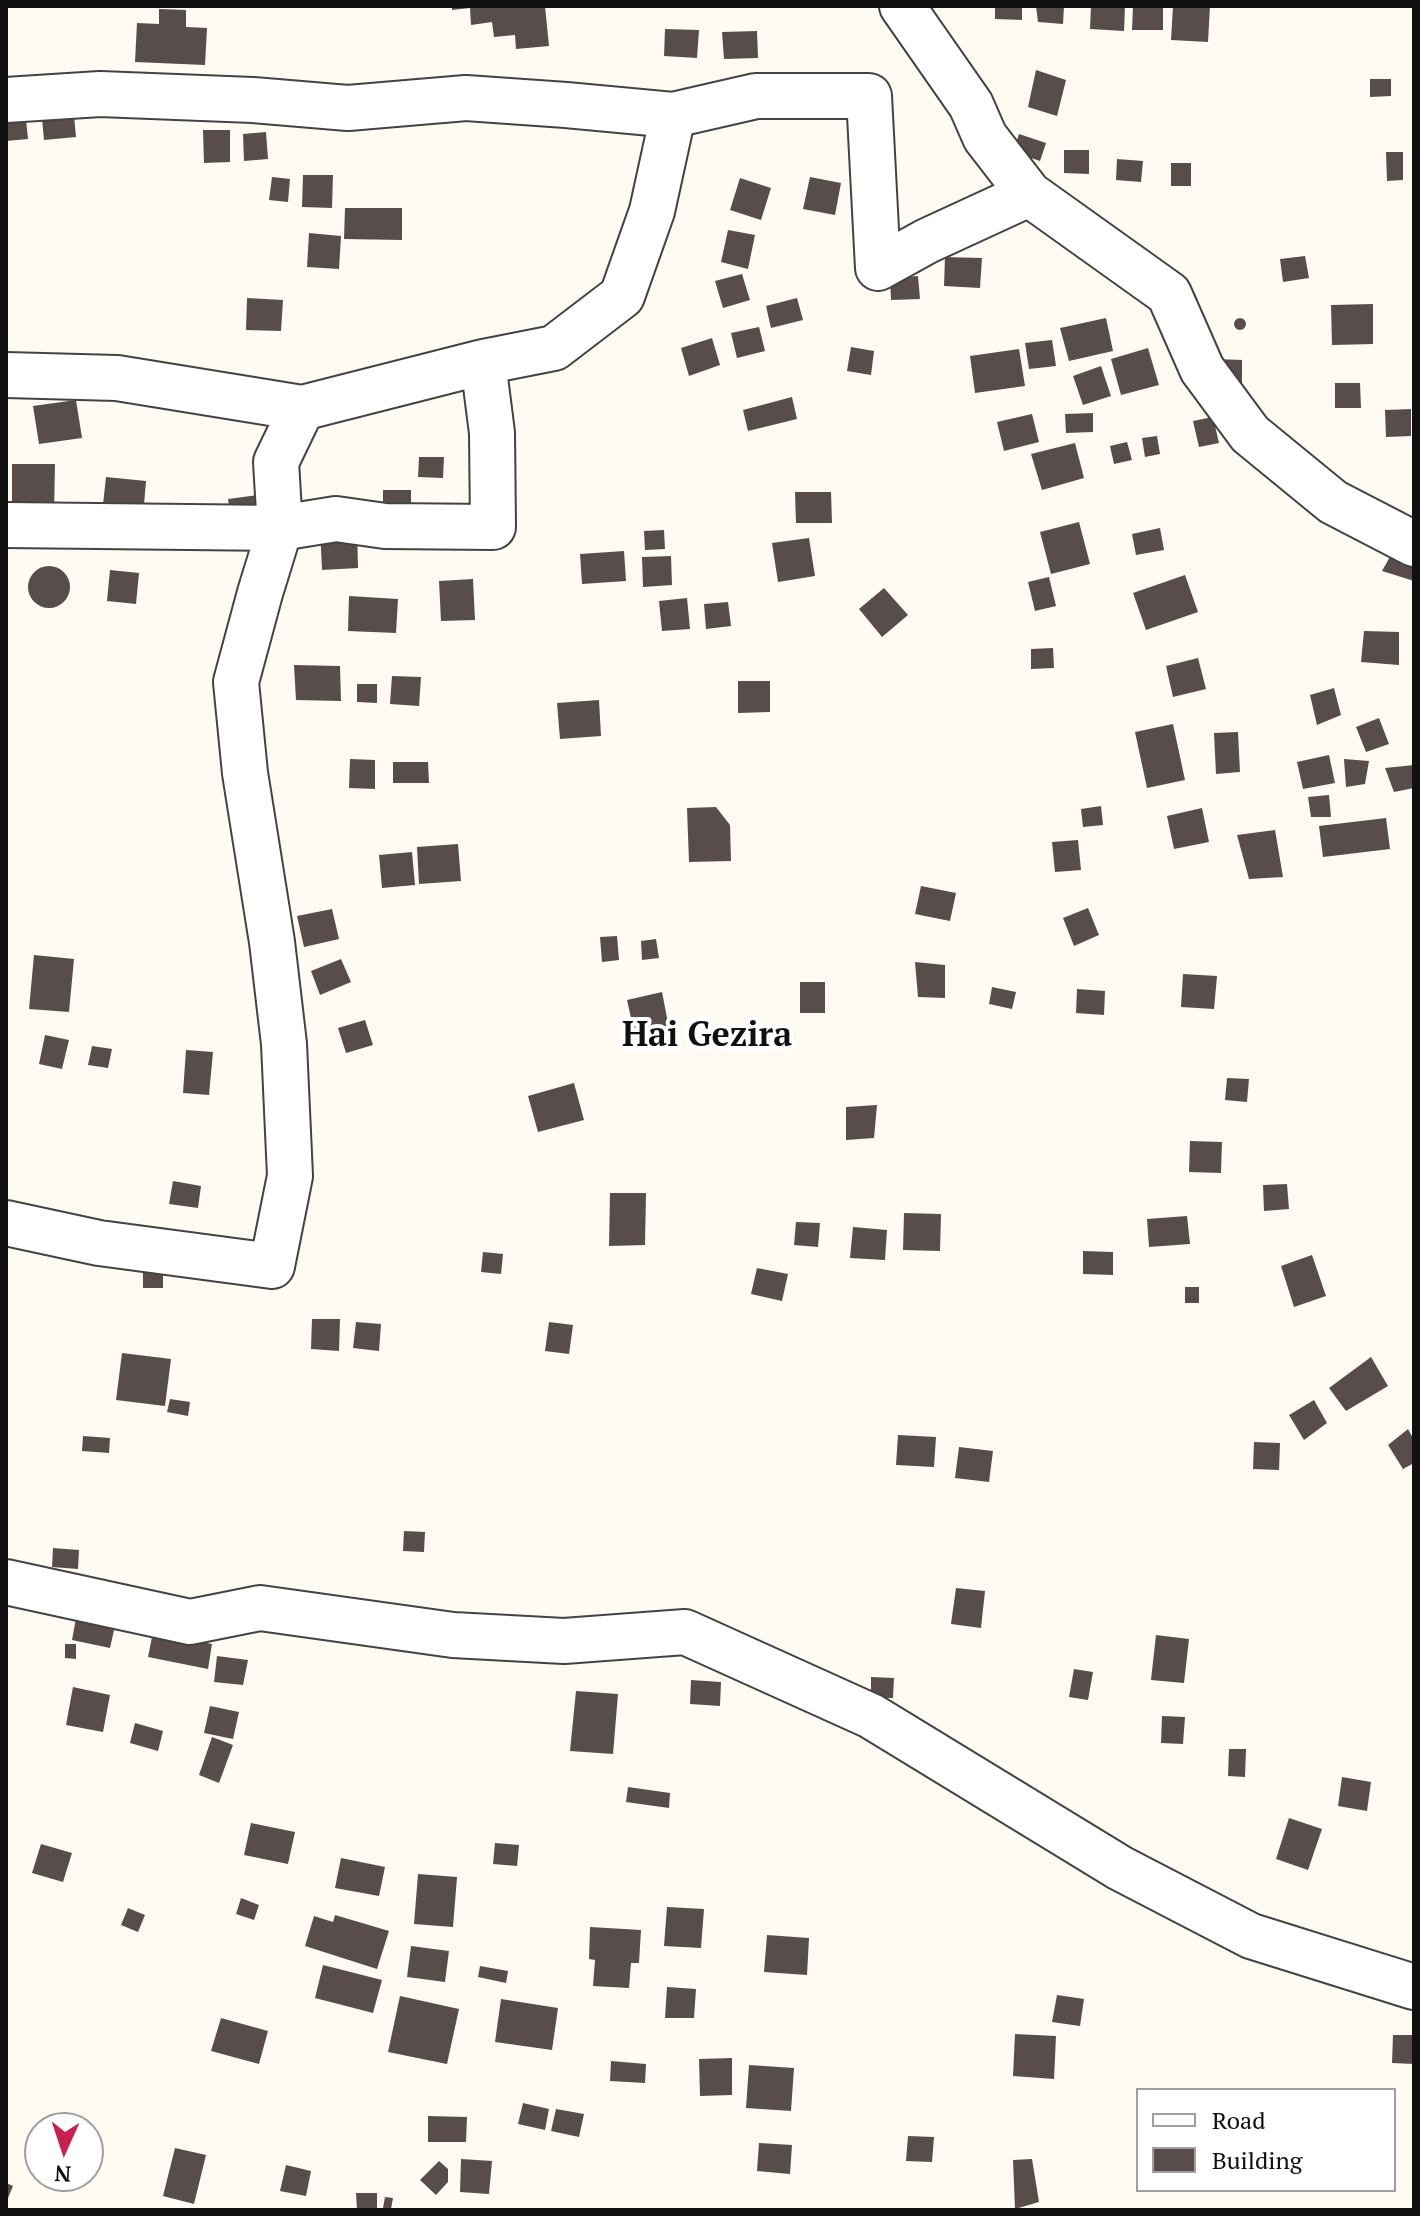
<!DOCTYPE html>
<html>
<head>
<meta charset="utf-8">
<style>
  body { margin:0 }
  #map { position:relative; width:1420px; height:2216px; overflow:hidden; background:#fffaf2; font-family:"PT Serif",serif }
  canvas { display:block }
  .frame { position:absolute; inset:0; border:8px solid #101010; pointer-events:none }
  .legend { position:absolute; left:1136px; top:2088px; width:260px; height:104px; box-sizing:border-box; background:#fff; border:2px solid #9f9f9f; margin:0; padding:10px 14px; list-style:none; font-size:24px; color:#101010 }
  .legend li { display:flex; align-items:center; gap:16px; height:40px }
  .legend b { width:40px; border:2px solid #9f9f9f }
  .north { position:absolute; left:24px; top:2112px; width:80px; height:80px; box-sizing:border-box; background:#fff; border:2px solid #9f9f9f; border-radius:50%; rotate:183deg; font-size:22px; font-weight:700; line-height:32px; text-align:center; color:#101010 }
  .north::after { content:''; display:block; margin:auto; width:28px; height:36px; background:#c81f4e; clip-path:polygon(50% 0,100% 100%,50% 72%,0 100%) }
</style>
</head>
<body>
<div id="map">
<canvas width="1420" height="2216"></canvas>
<div class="frame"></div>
<ul class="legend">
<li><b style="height:10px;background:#fff"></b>Road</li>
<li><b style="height:22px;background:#594d4b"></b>Building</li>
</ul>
<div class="north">N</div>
</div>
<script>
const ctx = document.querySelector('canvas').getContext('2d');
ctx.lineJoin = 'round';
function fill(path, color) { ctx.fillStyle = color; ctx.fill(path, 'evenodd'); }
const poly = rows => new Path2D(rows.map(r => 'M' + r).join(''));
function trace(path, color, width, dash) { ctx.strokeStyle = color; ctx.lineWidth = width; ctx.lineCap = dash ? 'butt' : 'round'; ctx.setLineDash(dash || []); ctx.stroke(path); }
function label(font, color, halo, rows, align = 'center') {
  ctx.font = font + ' "PT Serif",serif'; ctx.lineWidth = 8; ctx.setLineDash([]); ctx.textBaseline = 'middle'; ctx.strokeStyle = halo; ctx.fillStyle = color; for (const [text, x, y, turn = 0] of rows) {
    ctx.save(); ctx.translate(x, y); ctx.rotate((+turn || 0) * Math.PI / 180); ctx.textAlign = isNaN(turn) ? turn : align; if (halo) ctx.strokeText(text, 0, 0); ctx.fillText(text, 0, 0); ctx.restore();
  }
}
const building = poly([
  [452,6,545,6,549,46,516,49,515,35,494,37,492,22,471,25,470,8,452,10],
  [995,6,1022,6,1022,20,995,19],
  [1036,6,1064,6,1063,24,1038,22],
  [1091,6,1125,6,1124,31,1090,29],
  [1133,6,1163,6,1163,30,1132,30],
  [1173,6,1210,6,1208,42,1171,40],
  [159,9,186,10,186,27,207,28,205,65,135,62,137,23,159,24],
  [665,29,699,30,697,58,664,56],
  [757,31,758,58,724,59,722,32],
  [1036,70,1066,80,1057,116,1028,107],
  [1370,79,1391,79,1391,96,1370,97],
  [73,105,76,137,44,140,41,108],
  [25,110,28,139,6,141,6,111],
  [203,130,230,130,230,162,204,163],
  [266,132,268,159,244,161,243,134],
  [1019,134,1046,143,1040,161,1013,152],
  [1064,150,1089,150,1089,174,1064,173],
  [1386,152,1403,152,1403,180,1387,181],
  [1117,159,1143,161,1141,182,1116,180],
  [1171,163,1191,163,1191,186,1171,186],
  [303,175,333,175,332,208,302,207],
  [272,177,290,179,288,202,269,200],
  [810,177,841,183,835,215,803,209],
  [740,178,771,188,761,220,730,210],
  [345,208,402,208,402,240,344,239],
  [728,230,755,235,748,269,721,262],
  [309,233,341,236,339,269,307,267],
  [1305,256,1309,278,1283,282,1280,259],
  [945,257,982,258,980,288,944,286],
  [742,274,750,300,723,308,715,281],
  [918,276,920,299,891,300,890,278],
  [247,298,283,300,281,331,246,330],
  [797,298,803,320,771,328,766,306],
  [1373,304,1373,344,1332,345,1331,305],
  '1234 324a6 6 0 1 1 12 0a6 6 0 1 1-12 0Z',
  [1106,318,1113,351,1069,361,1060,328],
  [759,327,765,351,737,358,731,333],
  [712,338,720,365,689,376,681,348],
  [1052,340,1056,366,1029,369,1025,343],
  [851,347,874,351,871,375,847,371],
  [1148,348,1159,385,1121,395,1111,359],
  [1019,349,1025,386,975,393,970,356],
  [1216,359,1242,360,1242,397],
  [1101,366,1111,396,1083,405,1073,376],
  [1335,383,1360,383,1361,408,1335,408],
  [792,397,797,419,748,431,743,410],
  [76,400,82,438,39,444,33,406],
  [1411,409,1411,436,1386,437,1385,410],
  [1093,413,1093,432,1066,433,1065,414],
  [1032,414,1039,442,1004,451,997,422],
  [1213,417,1219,443,1199,447,1193,421],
  [1157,436,1160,454,1145,457,1142,438],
  [1127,442,1132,460,1114,464,1110,446],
  [1075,443,1084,478,1042,490,1031,454],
  [419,457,444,457,443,478,418,477],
  [12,464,55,464,54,514,12,514],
  [106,477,146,481,143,517,102,514],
  [383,490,411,490,411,518,383,519],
  [795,492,831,492,832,523,796,523],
  [258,495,260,518,231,521,228,499],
  [1079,522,1090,564,1051,574,1040,532],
  [357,527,358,568,322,570,320,528],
  [1160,528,1164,550,1136,555,1132,534],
  [664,530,665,549,645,550,644,531],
  [809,538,815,576,778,582,772,543],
  [1396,546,1414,553,1414,581,1382,571],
  [624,551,626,581,582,584,580,554],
  [671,556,672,585,643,587,642,557],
  '28 587a21 21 0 1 1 42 0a21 21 0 1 1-42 0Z',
  [110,570,139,573,136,604,107,601],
  [1185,575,1198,612,1146,630,1133,593],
  [1049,577,1056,606,1035,611,1028,582],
  [473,579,475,620,441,621,439,581],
  [884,588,908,615,882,637,859,609],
  [349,596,398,599,396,633,348,631],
  [687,598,690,629,662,631,659,601],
  [728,602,731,626,706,629,704,604],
  [1364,631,1399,632,1399,665,1361,662],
  [1053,648,1054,668,1031,669,1031,649],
  [1198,658,1206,689,1173,697,1166,666],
  [294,665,340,666,341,701,296,700],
  [392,676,421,677,419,706,390,704],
  [738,681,770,681,770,712,738,713],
  [357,684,377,684,377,703,357,702],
  [1334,688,1341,715,1317,725,1310,695],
  [599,700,601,736,560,739,557,703],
  [1379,718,1389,744,1366,752,1356,727],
  [1173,724,1185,780,1147,788,1135,732],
  [1238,732,1240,772,1216,774,1214,733],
  [1329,755,1335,783,1303,789,1297,762],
  [350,759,375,760,375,789,349,788],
  [1344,759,1369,761,1365,784,1346,787],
  [393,762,428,762,429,783,393,783],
  [1414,765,1414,788,1394,792,1385,768],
  [1329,795,1331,817,1311,817,1308,797],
  [1101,806,1103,825,1083,827,1081,809],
  [716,807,730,825,731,861,689,862,687,808],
  [1202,808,1209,842,1174,849,1167,816],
  [1386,818,1390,849,1323,857,1319,826],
  [1275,830,1283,877,1249,879,1237,835],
  [1078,840,1081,870,1055,872,1052,842],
  [458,844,461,881,419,884,417,847],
  [412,852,415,885,382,888,379,855],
  [921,886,956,893,950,921,915,914],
  [1088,908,1099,935,1074,946,1063,918],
  [332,909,339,939,304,947,297,916],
  [617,936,619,960,602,962,600,937],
  [656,939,659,958,642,960,641,941],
  [34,955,74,959,69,1012,29,1009],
  [341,959,351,982,320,995,311,971],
  [915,962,945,965,945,998,918,997],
  [1183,974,1217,976,1214,1009,1181,1007],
  [800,982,825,982,825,1013,800,1013],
  [992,987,1016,992,1012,1009,989,1004],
  [1077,989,1105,991,1104,1015,1076,1013],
  [662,992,670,1033,636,1040,627,1000],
  [365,1020,373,1045,346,1053,338,1028],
  [45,1035,69,1040,62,1069,39,1064],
  [92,1046,112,1049,108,1068,88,1065],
  [186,1050,213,1052,209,1095,183,1093],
  [1227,1078,1249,1079,1247,1102,1225,1100],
  [574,1083,584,1120,538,1132,528,1096],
  [877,1105,874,1138,846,1140,846,1107],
  [1190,1141,1222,1142,1221,1173,1189,1172],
  [173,1181,201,1186,198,1208,169,1204],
  [1287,1184,1289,1209,1264,1211,1263,1185],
  [610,1193,646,1193,645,1245,609,1246],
  [904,1213,941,1214,940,1251,903,1250],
  [1187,1216,1190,1244,1149,1247,1147,1219],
  [796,1222,820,1223,818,1247,794,1245],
  [853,1227,887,1230,885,1260,850,1258],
  [1083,1251,1113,1252,1113,1275,1083,1274],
  [483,1252,503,1254,501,1274,481,1272],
  [1312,1255,1326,1296,1294,1307,1281,1266],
  [757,1268,788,1274,782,1301,751,1294],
  [143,1269,163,1269,163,1288,143,1288],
  [1185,1287,1199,1287,1199,1303,1185,1303],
  [312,1319,340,1319,339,1351,311,1349],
  [356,1322,381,1324,379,1351,353,1348],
  [549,1322,573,1325,569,1354,545,1351],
  [122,1353,171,1359,165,1406,116,1400],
  [1371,1357,1388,1386,1346,1411,1329,1388],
  [170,1399,190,1402,188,1416,167,1412],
  [1314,1400,1327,1423,1304,1440,1289,1415],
  [1408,1429,1414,1440,1414,1463,1403,1469,1388,1445],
  [898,1435,936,1437,934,1467,896,1465],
  [83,1436,110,1438,109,1453,82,1451],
  [1254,1442,1280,1443,1279,1470,1253,1469],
  [959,1447,993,1451,989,1482,955,1478],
  [404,1531,425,1532,424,1552,403,1551],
  [53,1548,79,1550,78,1569,52,1567],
  [956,1588,985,1591,981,1628,951,1624],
  [76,1618,115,1626,110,1648,72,1640],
  [153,1632,212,1644,208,1669,148,1657],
  [1156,1635,1189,1639,1184,1683,1151,1680],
  [65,1644,76,1644,76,1659,65,1658],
  [217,1656,248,1660,243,1685,214,1682],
  [1074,1669,1093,1672,1088,1700,1069,1697],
  [871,1677,894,1678,893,1698,871,1698],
  [691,1680,721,1682,720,1706,690,1704],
  [73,1687,110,1695,103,1732,66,1725],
  [576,1691,618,1694,613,1754,570,1751],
  [210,1706,239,1712,233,1739,204,1733],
  [1162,1716,1185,1717,1183,1744,1161,1743],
  [135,1723,163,1731,158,1751,130,1743],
  [212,1737,233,1745,219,1783,199,1775],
  [1229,1749,1246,1749,1245,1777,1228,1776],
  [1342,1777,1371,1782,1367,1811,1338,1806],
  [628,1787,670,1793,669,1808,626,1802],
  [1289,1818,1322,1829,1308,1870,1276,1859],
  [251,1823,295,1832,288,1864,244,1855],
  [495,1843,519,1845,517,1866,493,1864],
  [41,1844,72,1853,63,1882,32,1873],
  [341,1858,385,1867,379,1896,335,1888],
  [418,1874,457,1877,453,1927,414,1924],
  [241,1898,259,1905,254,1920,236,1914],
  [667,1907,704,1909,701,1948,664,1946],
  [128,1908,145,1915,138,1932,121,1925],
  [335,1915,389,1931,377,1969,305,1946,314,1916,333,1922],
  [590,1927,641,1930,639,1963,631,1963,629,1988,593,1986,595,1960,589,1959],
  [767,1935,809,1938,807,1975,764,1972],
  [411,1946,449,1951,445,1982,407,1977],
  [323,1965,382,1980,373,2013,315,1998],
  [480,1966,508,1971,506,1983,478,1977],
  [667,1987,696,1989,694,2018,665,2018],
  [1057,1995,1084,1999,1080,2026,1052,2022],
  [400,1996,459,2009,447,2064,388,2052],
  [501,1999,558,2008,552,2050,495,2042],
  [221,2018,268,2031,259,2064,211,2051],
  [1015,2034,1056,2036,1054,2079,1013,2076],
  [1393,2035,1414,2035,1414,2064,1392,2063],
  [732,2058,732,2095,700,2096,699,2059],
  [611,2061,646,2064,645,2083,610,2081],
  [749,2065,794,2068,791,2111,746,2108],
  [523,2103,549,2109,545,2130,518,2124],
  [556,2109,584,2114,579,2137,551,2131],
  [428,2116,467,2117,466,2142,428,2142],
  [908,2136,934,2137,932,2162,906,2161],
  [759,2143,792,2145,790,2174,757,2171],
  [175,2148,206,2155,194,2204,163,2196],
  [461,2159,492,2161,489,2194,460,2192],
  [1032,2159,1039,2202,1015,2209,1013,2160],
  [439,2161,448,2169,448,2182,436,2195,420,2180],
  [286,2165,311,2171,306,2196,280,2191],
  [6,2183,13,2186,6,2203],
  [356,2193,377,2193,377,2210,357,2210],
  [385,2197,393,2198,391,2209,383,2208]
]);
const minor = poly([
  [902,6,971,105,985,137,1029,194,1169,294,1202,369,1250,434,1333,502,1414,544],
  [6,100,100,94,253,100,348,108,466,98,566,105,673,115],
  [6,375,117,378,302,408,483,362,554,348,622,296,652,211,673,115,756,96,869,96,878,268,927,241,1029,194],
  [6,525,280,528,336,519,385,526,493,527,492,433,483,362],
  [6,1223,99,1243,272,1266,290,1176,284,1044,272,942,245,773,236,682,260,593,280,528,276,462,302,408],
  [6,1582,190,1622,260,1608,453,1635,564,1641,685,1632,871,1716,1120,1868,1251,1936,1414,1987]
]);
const districtNames = [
  ["Hai Gezira",707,1036]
];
fill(building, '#594d4b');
trace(minor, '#434343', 48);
trace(minor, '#fff', 44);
label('bold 34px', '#101010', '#fff', districtNames);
</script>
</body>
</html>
